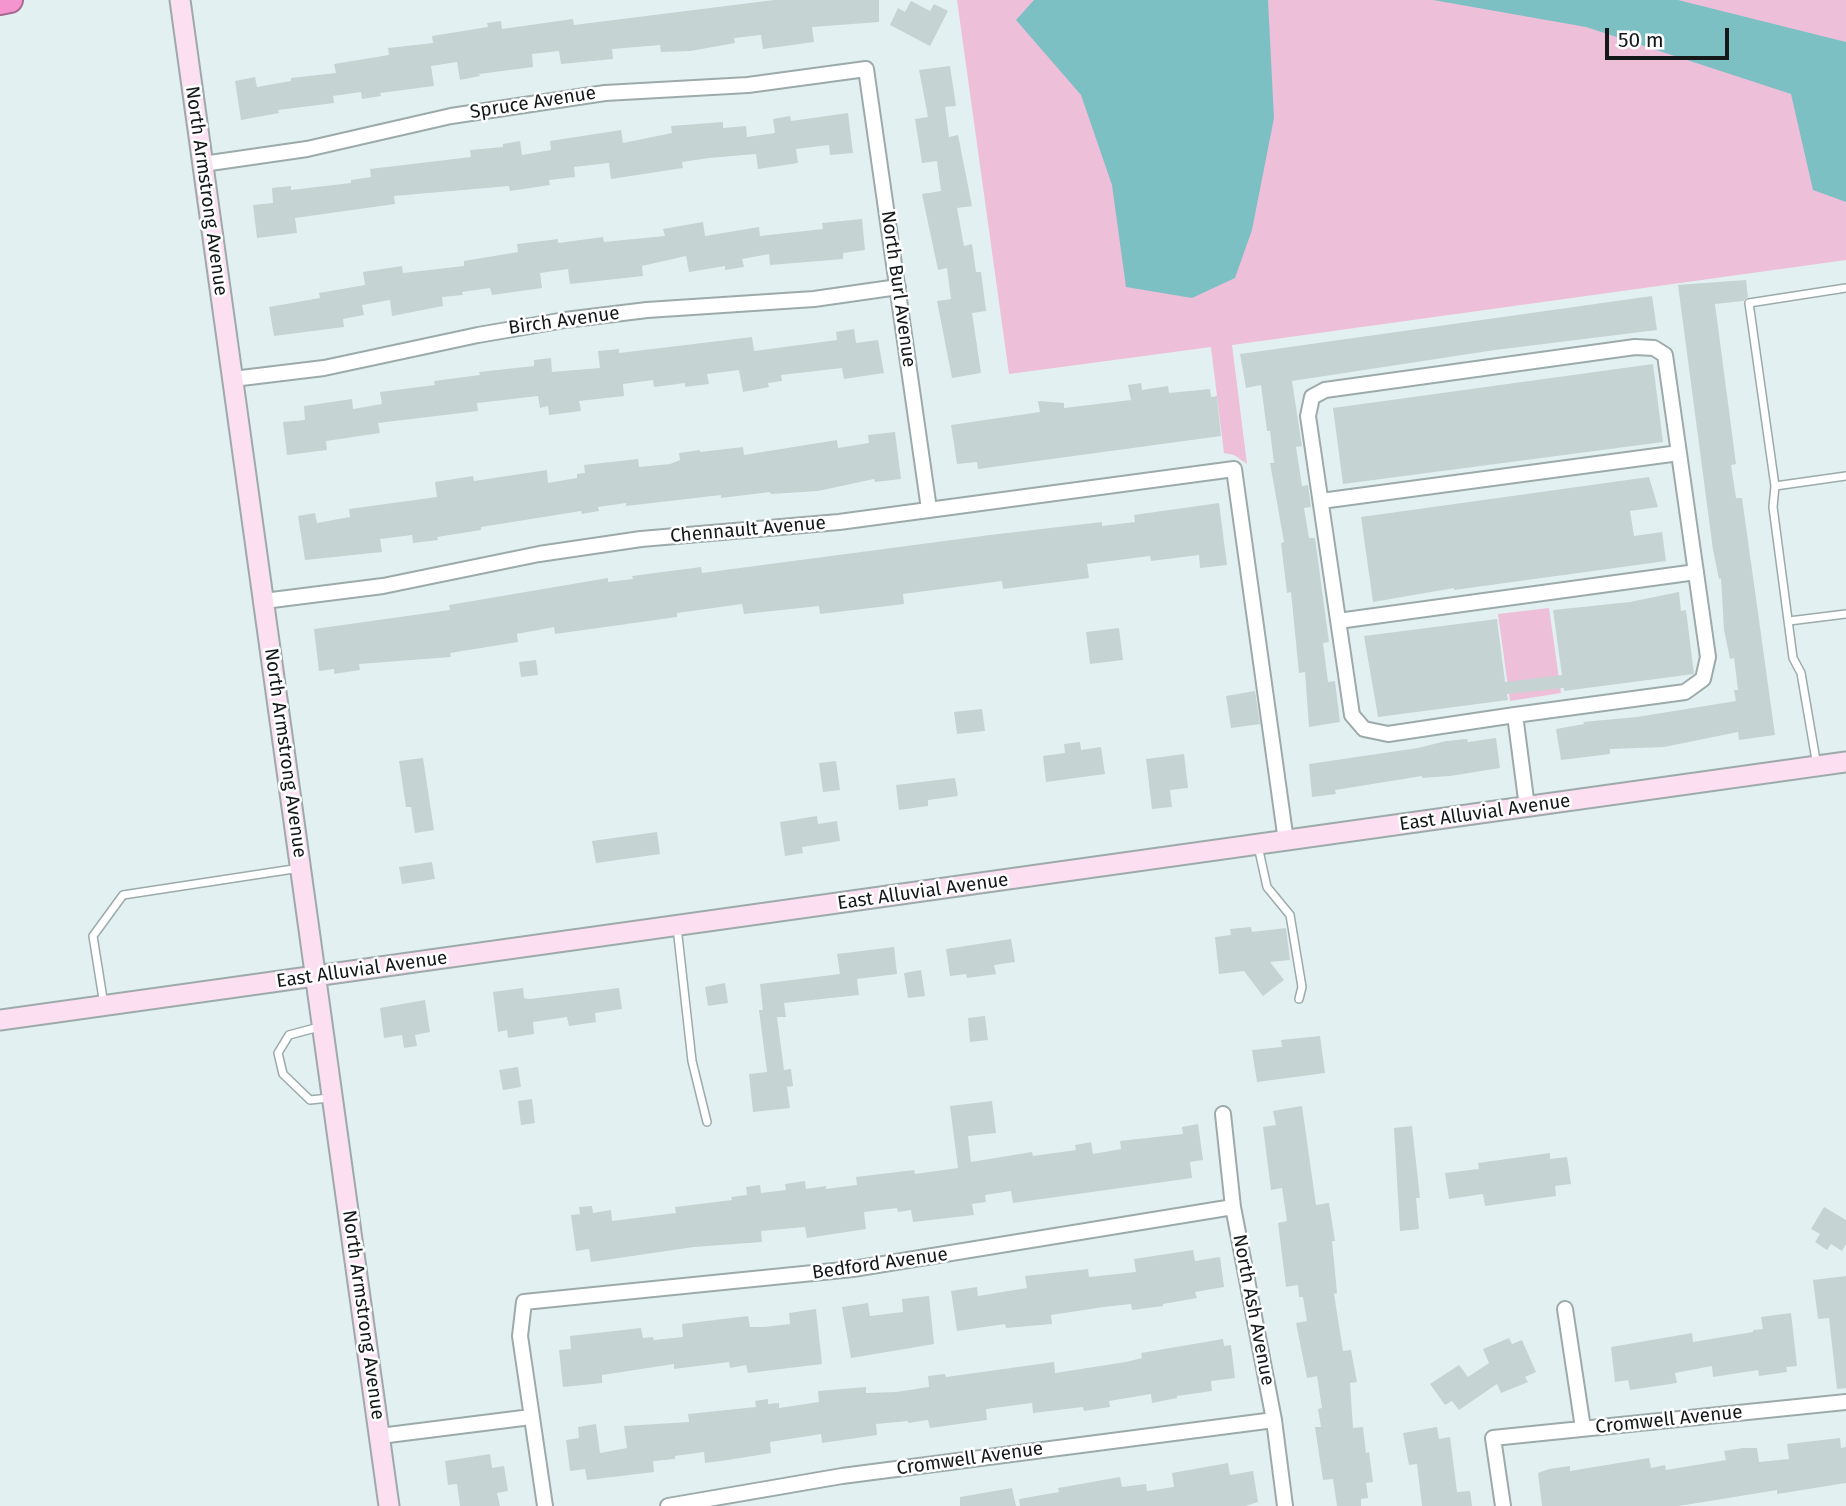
<!DOCTYPE html>
<html>
<head>
<meta charset="utf-8">
<style>
  body { margin:0 }
  #map { position:relative; width:1846px; height:1506px; overflow:hidden; background:#e2f0f1; font-family:"Fira Sans",sans-serif }
  canvas { display:block }
  .scale { position:absolute; left:1605px; top:28px; width:124px; height:32px; box-sizing:border-box; border:4px solid #141819; border-top:0; padding-left:9px; font-size:21px; line-height:24px; white-space:nowrap; color:#141819; -webkit-text-stroke:5px #fff; paint-order:stroke }
</style>
</head>
<body>
<div id="map">
<canvas width="1846" height="1506"></canvas>
<div class="scale">50 m</div>
</div>
<script>
const ctx = document.querySelector('canvas').getContext('2d');
ctx.lineJoin = 'round';
function fill(path, color) { ctx.fillStyle = color; ctx.fill(path, 'evenodd'); }
const poly = rows => new Path2D(rows.map(r => 'M' + r).join(''));
function trace(path, color, width, dash) { ctx.strokeStyle = color; ctx.lineWidth = width; ctx.lineCap = dash ? 'butt' : 'round'; ctx.setLineDash(dash || []); ctx.stroke(path); }
function label(font, color, halo, rows, align = 'center') {
  ctx.font = font + ' "Fira Sans",sans-serif'; ctx.lineWidth = 5; ctx.setLineDash([]); ctx.textBaseline = 'middle'; ctx.strokeStyle = halo; ctx.fillStyle = color; for (const [text, x, y, turn = 0] of rows) {
    ctx.save(); ctx.translate(x, y); ctx.rotate((+turn || 0) * Math.PI / 180); ctx.textAlign = isNaN(turn) ? turn : align; if (halo) ctx.strokeText(text, 0, 0); ctx.fillText(text, 0, 0); ctx.restore();
  }
}
const green = poly([
  [957,0,1846,0,1846,260,1232,345,1247,464,1234,455,1224,453,1211,347,1009,374],
  [1549,608,1561,693,1510,701,1498,614]
]);
const water = poly([
  [1034,0,1268,0,1274,118,1252,230,1235,278,1192,298,1126,287,1112,185,1081,95,1016,20],
  [1433,0,1678,0,1846,42,1846,202,1813,190,1791,94,1586,27]
]);
const building = poly([
  [774,0,879,0,879,22,812,27,814,42,763,49,761,35,734,38,735,43,690,51,661,52,660,45,612,49,613,59,561,64,559,51,532,54,533,67,479,74,480,76,460,80,457,62,431,66,434,86,380,93,381,96,362,99,361,92,333,96,334,103,278,110,279,113,241,120,235,81,255,77,257,87,291,81,291,78,336,73,334,64,389,55,388,48,433,43,432,36,488,27,487,23,501,21,502,29,573,19,574,25],
  [911,1,930,11,934,4,948,11,930,46,890,25,898,8,905,12],
  [950,66,956,106,945,107,949,137,958,135,972,206,957,208,964,246,972,244,976,272,981,272,986,311,972,313,981,373,952,378,937,301,951,299,947,268,938,270,922,194,941,191,937,161,922,163,915,119,928,117,919,70],
  [848,113,853,153,830,155,829,145,796,149,798,163,758,169,756,154,709,158,682,162,683,168,611,179,609,163,574,167,575,177,549,180,550,185,510,191,509,186,394,196,395,204,295,218,297,233,257,238,253,205,273,203,272,188,291,186,291,190,351,183,351,180,371,177,370,169,471,157,470,150,503,147,503,144,520,141,522,155,551,150,550,141,621,130,623,143,672,133,671,126,723,122,723,128,746,126,747,137,775,133,773,119,790,116,791,121],
  [862,219,865,250,843,253,843,259,770,265,769,254,742,259,744,267,725,270,725,266,689,272,686,256,642,266,643,276,570,284,568,269,540,273,542,288,492,295,490,288,462,292,463,295,442,297,443,306,392,316,390,300,362,305,364,315,343,319,344,327,274,336,269,307,320,298,319,293,365,285,363,272,402,266,403,273,464,266,464,261,518,252,517,244,558,239,558,243,603,237,604,242,665,236,663,229,703,222,705,236,759,227,760,236,823,229,822,223],
  [1746,280,1748,297,1743,301,1715,304,1736,464,1731,465,1736,498,1742,498,1775,735,1739,740,1738,732,1664,747,1610,749,1610,754,1561,760,1556,729,1584,724,1583,722,1637,717,1736,701,1734,690,1738,690,1734,658,1730,659,1724,630,1721,578,1719,579,1713,550,1678,285],
  [1652,296,1657,330,1495,350,1292,381,1302,446,1296,447,1302,486,1308,485,1311,507,1304,508,1309,538,1315,538,1329,642,1323,643,1328,682,1335,681,1340,722,1309,727,1305,672,1299,673,1291,592,1287,593,1281,543,1284,542,1270,463,1274,463,1270,431,1267,431,1261,385,1246,388,1240,354],
  [854,329,856,343,878,340,884,373,844,379,842,368,781,375,782,381,768,383,769,387,743,392,739,370,707,374,709,384,685,387,685,383,654,387,653,380,623,384,624,396,579,401,581,411,549,415,548,406,540,408,538,396,477,403,478,411,378,423,380,433,326,441,327,450,287,455,283,422,305,420,304,406,352,399,353,409,382,404,380,392,435,385,434,381,480,375,479,372,534,366,534,360,551,358,552,372,600,368,598,351,619,349,619,353,752,337,754,351,837,340,836,332],
  [1653,364,1663,442,1343,484,1333,408],
  [1141,383,1142,390,1168,386,1169,393,1210,389,1211,397,1217,396,1221,436,978,469,977,462,957,464,951,425,1040,412,1038,401,1064,403,1064,408,1131,400,1128,385],
  [895,432,901,479,875,482,874,479,818,491,771,494,770,492,721,498,721,495,626,506,626,503,598,507,599,511,582,514,581,511,481,527,481,530,437,537,438,540,413,543,412,535,380,539,382,552,305,560,298,516,315,513,317,523,350,517,349,509,437,497,435,482,473,476,474,481,547,470,548,483,577,478,577,474,585,473,584,465,638,459,639,467,670,464,680,460,679,453,700,450,700,452,743,447,744,455,837,440,838,448,869,443,868,435],
  [1649,477,1658,507,1630,511,1634,536,1662,532,1666,561,1476,587,1454,590,1454,588,1373,602,1361,517],
  [1219,503,1227,565,1200,568,1199,555,1151,561,1150,556,1087,564,1089,578,1003,589,1002,581,903,594,904,604,820,614,819,606,744,614,742,604,677,613,677,617,555,634,554,627,517,634,518,642,450,653,451,657,359,664,360,670,334,674,334,669,319,671,314,629,450,610,449,605,608,578,608,582,633,579,632,576,701,567,702,573,990,535,1102,522,1102,526,1135,522,1134,515],
  [1679,592,1681,611,1686,610,1694,674,1564,691,1564,688,1507,694,1508,700,1378,717,1364,636,1497,619,1505,682,1562,675,1553,610,1630,602],
  [1119,628,1123,660,1090,664,1086,632],
  [536,660,538,675,521,677,519,662],
  [1255,691,1260,724,1231,728,1226,696],
  [982,709,985,731,957,734,954,712],
  [1496,738,1500,768,1450,776,1422,778,1422,776,1335,790,1336,794,1312,797,1309,764,1418,748,1446,741,1467,739,1468,742],
  [1080,742,1081,750,1101,747,1105,774,1046,782,1043,756,1065,753,1064,744],
  [1184,754,1188,788,1170,790,1172,807,1152,809,1146,759],
  [423,758,434,830,415,833,411,807,406,807,399,761],
  [836,761,840,790,823,792,819,763],
  [955,778,958,796,928,800,928,806,899,810,896,785],
  [817,816,818,824,837,821,840,841,802,847,803,853,785,856,780,822],
  [657,832,660,854,596,863,592,841],
  [432,862,435,879,402,884,399,867],
  [1251,927,1252,932,1286,928,1290,960,1270,962,1284,980,1263,996,1244,971,1219,974,1215,937,1231,935,1230,929],
  [1011,939,1015,962,994,965,996,974,967,978,966,974,950,976,946,949],
  [894,947,897,974,857,979,859,995,784,1003,786,1017,777,1017,784,1070,791,1069,793,1086,787,1087,790,1108,753,1112,749,1074,767,1072,759,1010,763,1010,760,984,840,974,837,954],
  [921,970,925,996,908,998,904,973],
  [725,983,728,1003,708,1006,705,987],
  [523,988,524,998,530,999,619,988,622,1009,595,1013,596,1022,569,1026,567,1017,533,1022,534,1034,508,1038,507,1030,498,1032,493,992],
  [425,1000,430,1032,415,1035,417,1046,404,1048,402,1035,384,1038,380,1008],
  [985,1016,988,1040,970,1042,968,1018],
  [1320,1036,1325,1073,1257,1082,1252,1050,1282,1047,1281,1040],
  [518,1067,521,1087,503,1090,499,1070],
  [532,1099,535,1123,521,1125,518,1101],
  [992,1101,996,1133,968,1136,971,1162,1032,1152,1033,1156,1076,1150,1075,1145,1091,1142,1093,1154,1121,1149,1120,1141,1183,1134,1182,1127,1198,1124,1203,1160,1190,1162,1192,1178,1013,1203,1011,1191,985,1195,986,1202,972,1204,974,1215,913,1222,911,1210,898,1212,897,1208,864,1212,866,1229,807,1238,805,1227,761,1231,762,1242,694,1247,591,1262,589,1249,576,1251,571,1215,580,1214,579,1207,592,1206,593,1213,611,1210,612,1221,676,1213,675,1207,732,1200,731,1197,747,1195,746,1187,760,1185,761,1193,786,1190,785,1184,805,1181,806,1189,826,1186,826,1189,857,1185,856,1177,914,1170,915,1174,958,1168,950,1106],
  [1302,1106,1316,1205,1329,1203,1335,1241,1332,1241,1337,1293,1334,1294,1343,1351,1351,1350,1357,1382,1350,1383,1353,1428,1363,1427,1366,1453,1369,1452,1373,1482,1366,1483,1368,1498,1361,1499,1361,1506,1337,1506,1333,1479,1323,1480,1315,1427,1321,1427,1318,1409,1322,1408,1317,1376,1307,1378,1296,1323,1307,1321,1303,1297,1299,1297,1298,1285,1286,1287,1278,1223,1287,1221,1282,1188,1271,1190,1263,1127,1276,1125,1273,1111],
  [1412,1126,1420,1198,1416,1198,1419,1229,1400,1231,1394,1128],
  [1550,1153,1550,1159,1567,1157,1571,1184,1555,1186,1556,1196,1485,1206,1483,1194,1449,1199,1445,1173,1479,1169,1478,1163],
  [1824,1207,1846,1220,1846,1244,1842,1251,1831,1244,1827,1250,1815,1242,1820,1234,1811,1229],
  [1193,1250,1195,1261,1220,1257,1224,1287,1195,1292,1197,1298,1163,1304,1163,1306,1132,1310,1131,1304,1104,1307,1051,1315,1052,1324,1006,1328,1005,1324,957,1331,951,1291,977,1287,978,1296,1027,1288,1025,1276,1088,1269,1089,1277,1136,1272,1134,1259],
  [1846,1276,1846,1388,1837,1389,1829,1318,1818,1319,1813,1280],
  [929,1296,934,1344,851,1358,842,1307,868,1303,870,1316,903,1312,902,1299],
  [816,1309,822,1364,748,1373,746,1365,730,1368,729,1362,674,1369,674,1364,602,1375,602,1383,563,1387,559,1350,571,1349,570,1336,641,1328,643,1338,653,1337,654,1340,683,1337,682,1324,748,1316,750,1327,764,1327,790,1324,789,1313],
  [1791,1313,1797,1366,1786,1367,1787,1372,1759,1376,1758,1370,1713,1377,1712,1366,1675,1373,1677,1383,1630,1390,1628,1380,1615,1382,1611,1347,1692,1333,1693,1342,1753,1332,1753,1330,1763,1329,1761,1317],
  [1509,1338,1512,1344,1522,1340,1536,1372,1525,1377,1528,1382,1501,1393,1497,1384,1459,1410,1452,1401,1445,1405,1430,1384,1459,1365,1468,1377,1489,1363,1483,1349],
  [1223,1339,1224,1346,1231,1345,1235,1378,1211,1381,1212,1391,1177,1396,1177,1398,1152,1403,1151,1394,1109,1401,1110,1407,1084,1411,1083,1407,1033,1413,1032,1403,986,1409,987,1420,930,1428,928,1420,908,1423,908,1421,876,1424,877,1435,822,1443,821,1434,770,1442,771,1453,728,1460,705,1463,704,1452,675,1456,675,1459,653,1461,654,1472,587,1480,585,1469,570,1471,566,1440,579,1438,578,1427,596,1424,600,1453,627,1448,624,1426,689,1422,688,1414,756,1407,755,1401,768,1399,768,1404,779,1403,779,1408,819,1402,818,1391,866,1387,866,1393,896,1392,929,1387,928,1376,945,1374,946,1377,1054,1362,1055,1373,1126,1362,1142,1358,1141,1353],
  [1437,1427,1439,1439,1450,1437,1457,1492,1470,1491,1472,1506,1422,1506,1417,1464,1409,1465,1403,1433],
  [1840,1438,1841,1448,1846,1447,1846,1483,1777,1494,1777,1490,1679,1506,1542,1506,1538,1473,1549,1469,1570,1466,1570,1471,1649,1458,1651,1468,1665,1465,1666,1470,1726,1460,1724,1451,1743,1448,1757,1448,1759,1462,1789,1459,1787,1444],
  [490,1454,492,1468,504,1466,508,1491,497,1493,500,1506,460,1506,457,1484,448,1485,445,1461],
  [1228,1463,1230,1475,1253,1471,1258,1502,1245,1506,1020,1506,1019,1499,1059,1492,1058,1488,1120,1477,1122,1487,1146,1484,1147,1491,1174,1487,1172,1473],
  [1012,1488,1016,1506,960,1506,960,1497]
]);
const lane = poly([
  [1846,288,1749,303,1775,486,1846,476],
  [1775,486,1773,507,1793,658,1801,673,1817,766],
  [1789,621,1846,614],
  [1258,846,1267,887,1290,915,1302,987,1299,999],
  [677,927,692,1061,707,1122],
  [104,1005,93,936,123,895,300,868],
  [319,1027,289,1035,278,1053,283,1074,310,1100,329,1098]
]);
const street = poly([
  [203,164,307,149,451,116,605,93,748,85,866,69,929,509],
  [233,379,324,368,478,335,565,320,647,310,814,299,898,287],
  [1321,501,1679,453],
  [264,601,383,586,539,554,641,539,839,522,1234,469,1286,841],
  [1338,621,1696,572],
  [1515,715,1388,734,1364,729,1352,715,1308,416,1312,397,1325,390,1635,347,1654,348,1665,355,1708,657,1703,679,1685,692,1515,715,1527,807],
  [1223,1114,1233,1207,1274,1420,1285,1506],
  [1565,1309,1583,1428],
  [380,1436,531,1417],
  [545,1506,520,1336,524,1302,853,1269,1233,1207],
  [668,1506,842,1476,1274,1420],
  [1503,1506,1493,1438,1846,1402]
]);
const secondary = poly([
  [180,0,389,1506],
  [0,1020,1846,762]
]);
const highway = poly([
  [0,2,10,0]
]);
const streetNames = [
  ["Spruce Avenue",533,103,-9],
  ["North Armstrong Avenue",206,191,82],
  ["North Burl Avenue",898,289,82],
  ["Birch Avenue",564,321,-8],
  ["Chennault Avenue",748,530,-5],
  ["North Armstrong Avenue",285,753,82],
  ["East Alluvial Avenue",1485,813,-8],
  ["East Alluvial Avenue",923,892,-8],
  ["East Alluvial Avenue",362,970,-8],
  ["Bedford Avenue",880,1264,-8],
  ["North Ash Avenue",1253,1310,79],
  ["North Armstrong Avenue",363,1315,82],
  ["Cromwell Avenue",1669,1420,-6],
  ["Cromwell Avenue",970,1459,-8]
];
fill(green, '#eebfd9');
fill(water, '#7dc0c3');
fill(building, '#c5d3d3');
trace(lane, '#9caaaa', 10);
trace(street, '#9caaaa', 18);
trace(secondary, '#9caaaa', 23);
trace(highway, '#a6698f', 28);
trace(lane, '#fff', 7);
trace(street, '#fff', 14);
trace(secondary, '#fcdff1', 19);
trace(highway, '#f595cf', 24);
label('19px', '#141819', '#fff', streetNames);
</script>
</body>
</html>
